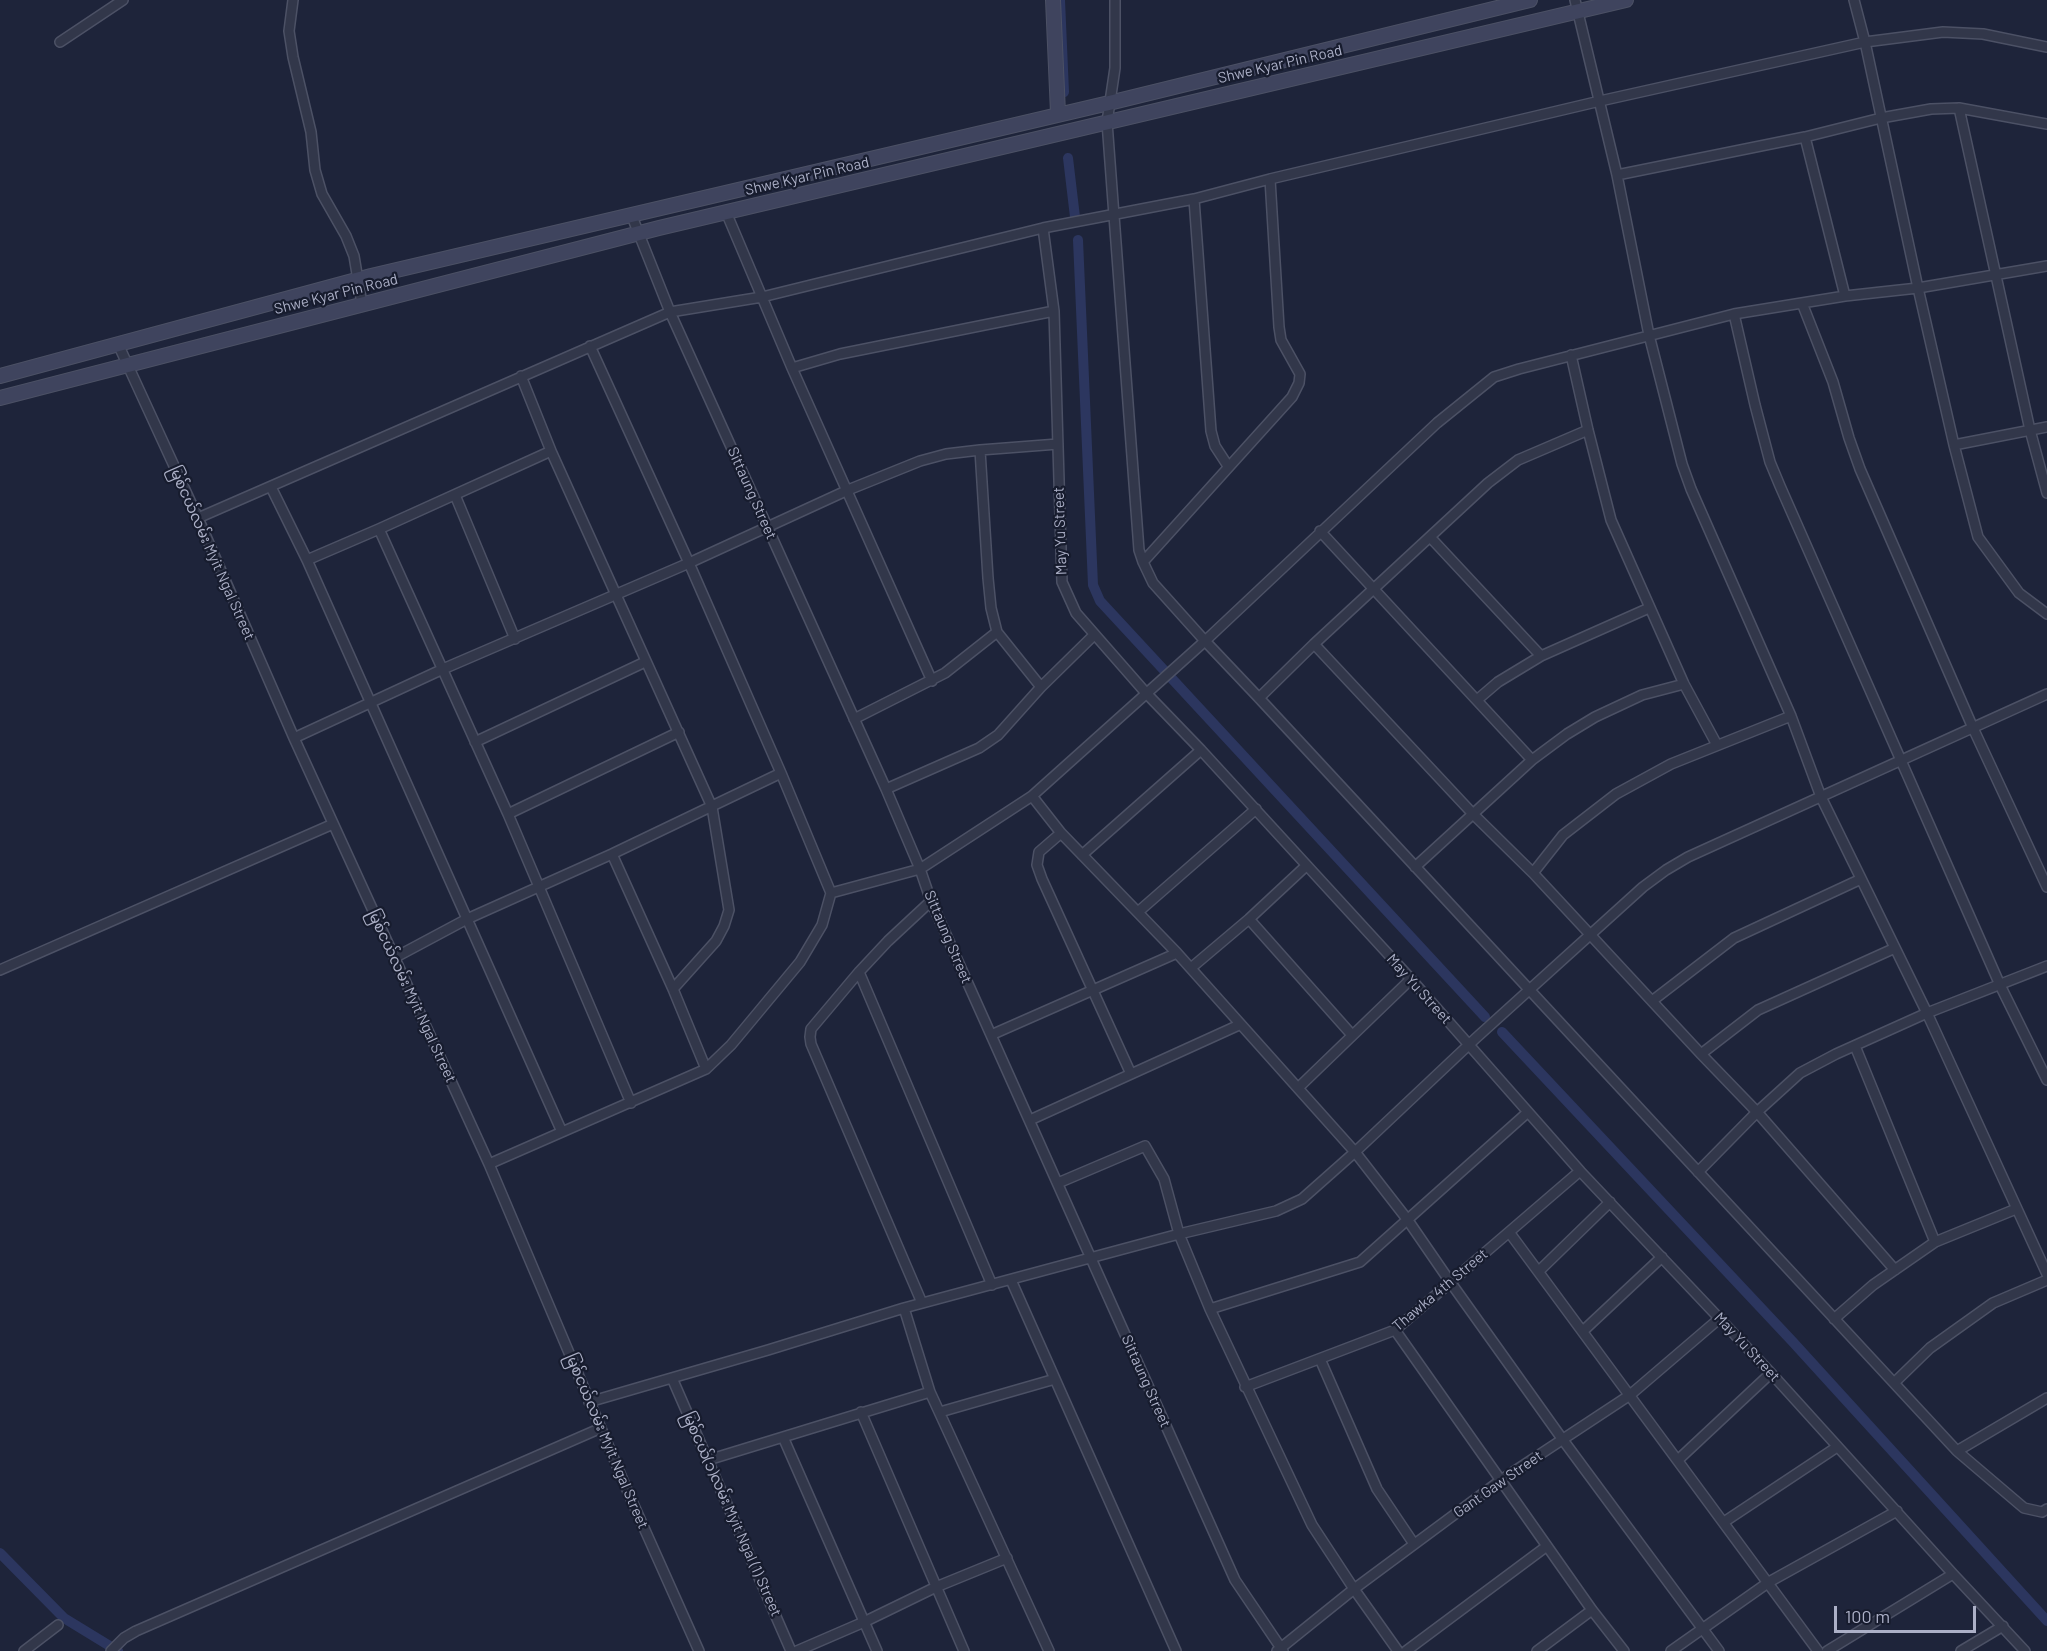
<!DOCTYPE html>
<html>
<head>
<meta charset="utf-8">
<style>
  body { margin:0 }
  #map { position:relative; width:2047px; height:1651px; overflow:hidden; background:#1e243a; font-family:Barlow,sans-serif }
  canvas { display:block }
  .scale { position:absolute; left:1834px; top:1606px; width:142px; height:27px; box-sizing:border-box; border:3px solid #acb0c7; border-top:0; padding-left:8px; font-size:18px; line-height:21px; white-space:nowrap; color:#acb0c7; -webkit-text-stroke:4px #171c2e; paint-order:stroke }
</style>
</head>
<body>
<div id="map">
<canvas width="2047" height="1651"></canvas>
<div class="scale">100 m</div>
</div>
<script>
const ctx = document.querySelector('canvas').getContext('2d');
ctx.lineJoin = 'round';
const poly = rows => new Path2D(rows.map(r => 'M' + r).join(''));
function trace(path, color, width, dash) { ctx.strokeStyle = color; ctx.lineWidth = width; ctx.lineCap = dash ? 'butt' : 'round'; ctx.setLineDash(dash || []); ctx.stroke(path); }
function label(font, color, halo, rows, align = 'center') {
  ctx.font = font + ' Barlow,"Noto Sans Myanmar",sans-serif'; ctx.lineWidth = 4.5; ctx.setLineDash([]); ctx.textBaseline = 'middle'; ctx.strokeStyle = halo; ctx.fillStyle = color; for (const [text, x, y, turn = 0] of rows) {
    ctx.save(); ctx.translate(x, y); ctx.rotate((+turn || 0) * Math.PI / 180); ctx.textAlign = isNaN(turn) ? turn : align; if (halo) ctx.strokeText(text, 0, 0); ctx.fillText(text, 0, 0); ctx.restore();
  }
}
const canal = poly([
  [1060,0,1064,92],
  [1068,158,1075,217],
  [1078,240,1093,585,1100,601,1485,1017],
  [1502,1032,1792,1341,2047,1621],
  [0,1553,64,1618,118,1651]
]);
const street = poly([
  [293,0,289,31,293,57,311,132,315,170,322,194,346,236,354,256,362,304],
  [1115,0,1115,68,1107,122,1139,550,1143,562,1153,583,1205,641,1259,698,1957,1451,2024,1508,2042,1512,2047,1509],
  [1575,0,1617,175,1649,335,1682,464,1691,489,1791,716,1821,797,1927,1013,2047,1274],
  [1854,0,1865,42,1918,288,1954,445,1978,537,2019,593,2047,614],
  [60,42,123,0],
  [1959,108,2030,430,2047,493],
  [1805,137,1845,296],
  [1617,175,1805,137,1881,118,1931,109,1959,108,2047,124],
  [1194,199,1211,431,1215,446,1228,466],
  [726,212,792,368,932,681],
  [631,214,670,312,886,789,920,869,931,901,1235,1580,1283,1651],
  [1043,228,1054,311,1062,582,1076,613,1146,693,1201,750,1411,979,1580,1171,1771,1373,1953,1574,2025,1651],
  [1802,303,1833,382,1849,438,1860,469,1973,728,2047,887],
  [1734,314,1755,405,1770,462,1780,486,2000,985,2047,1080],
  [118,344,198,518,294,738,489,1164,628,1492,699,1651],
  [1571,355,1588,430,1611,520,1684,684,1717,745],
  [792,368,840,354,1054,311],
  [521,376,551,451,712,807,729,910,724,926,716,941,673,989],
  [1954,445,2047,427],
  [980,450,988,578,991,608,997,632,1041,687],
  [271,487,307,560,562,1132],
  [455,495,515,639],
  [198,518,670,312,762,297,1043,228,1194,199,1270,179,1600,101,1865,42,1943,32,1983,34,2047,47],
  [379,529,508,814,631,1103],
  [1320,531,1532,760],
  [1430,537,1541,656],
  [307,560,379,529,551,451],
  [1143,562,1292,397,1299,383,1300,374,1281,340,1279,327,1270,179],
  [1314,644,1473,814,1533,873,1701,1054,1757,1112,1895,1270],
  [1259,698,1314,644,1488,483,1518,460,1588,430],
  [1477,700,1498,682,1541,656,1649,608],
  [854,719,945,673,997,632],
  [294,738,443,669,689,563,848,490,920,461,946,454,980,450,1058,444],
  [475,742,645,662],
  [886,789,979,748,998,735,1041,687,1094,635],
  [1032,796,1061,833,1177,953,1355,1152,1407,1219,1451,1283,1563,1440,1719,1651],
  [508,814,679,732],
  [1061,833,1039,852,1037,865,1042,879,1131,1074],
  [612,854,673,989,706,1069],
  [1082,855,1201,750],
  [1415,867,1532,760,1567,734,1595,717,1642,695,1684,684],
  [1533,873,1563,835,1616,794,1671,764,1791,716],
  [831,893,920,869,1032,796,1205,641,1437,423,1494,377,1519,369,1734,314,1845,296,1918,288,2047,266],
  [1138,912,1256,809],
  [1249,919,1352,1035],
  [394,958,467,919,612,854,781,773],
  [1191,968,1249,919,1306,866],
  [0,970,333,824],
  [859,972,992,1285],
  [1652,1001,1734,938,1861,879],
  [991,1035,1177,953],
  [1855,1046,1935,1242],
  [1701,1054,1758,1010,1895,948],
  [1298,1088,1411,979],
  [1030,1120,1239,1025],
  [489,1164,706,1069,731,1045,800,962,822,925,831,893,781,773,689,563,590,346],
  [1698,1172,1757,1112,1800,1073,1836,1054,1927,1013,2047,966],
  [1058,1183,1145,1146,1164,1179,1179,1234,1210,1309,1312,1525,1354,1589,1398,1651],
  [1509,1232,1818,1651],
  [1539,1271,1610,1202],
  [1011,1280,1176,1651],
  [922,1303,811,1044,810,1037,811,1029,859,972,888,941,931,901],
  [904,1308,930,1392,1049,1651],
  [1210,1309,1360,1262,1528,1112],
  [1834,1319,1873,1285,1935,1242,2016,1209],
  [1395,1330,1592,1610,1624,1651],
  [1583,1331,1662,1257],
  [1320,1359,1377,1489,1414,1544],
  [672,1378,791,1651],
  [1895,1382,1930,1348,1993,1303,2047,1280],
  [1245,1387,1395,1330,1580,1171],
  [589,1402,768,1350,904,1308,1179,1234,1276,1211,1302,1199,1355,1152,1476,1038,1643,887,1666,870,1688,857,2047,694],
  [861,1412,964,1651],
  [940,1412,1055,1379],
  [783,1437,877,1651],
  [1957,1451,2047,1398],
  [1679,1459,1771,1373],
  [708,1460,930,1392],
  [1724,1522,1837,1447],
  [24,1651,58,1625],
  [111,1651,124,1638,136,1631,601,1428],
  [797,1651,864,1622,936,1587,1007,1558],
  [1277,1651,1354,1589,1501,1480,1630,1395,1720,1318],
  [1406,1651,1547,1546],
  [1537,1651,1592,1610],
  [1671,1651,1769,1582,1897,1511],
  [1827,1651,1953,1574],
  [1961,1651,2003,1626]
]);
const secondary = poly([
  [1053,0,1058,113],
  [0,376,371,276,1109,103,1530,0],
  [0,398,659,228,1626,0]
]);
const streetNames = [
  ["Shwe Kyar Pin Road",1280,64,-13],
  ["Shwe Kyar Pin Road",807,176,-13],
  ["Shwe Kyar Pin Road",336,294,-14],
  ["Sittaung Street",752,493,66],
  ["May Yu Street",1060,531,-92],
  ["မြစ်ငယ်လမ်း Myit Ngal Street",212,553,66],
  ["Sittaung Street",948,937,67],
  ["May Yu Street",1419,989,48],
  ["မြစ်ငယ်လမ်း Myit Ngal Street",412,996,65],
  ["Thawka 4th Street",1440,1290,-40],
  ["May Yu Street",1747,1347,47],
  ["Sittaung Street",1146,1381,66],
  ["မြစ်ငယ်လမ်း Myit Ngal Street",607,1441,67],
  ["Gant Gaw Street",1498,1484,-35],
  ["မြစ်ငယ်(၁)လမ်း Myit Ngal (1) Street",732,1514,66]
];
trace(canal, '#2c365f', 10);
trace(street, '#4c5165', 12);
trace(secondary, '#4c5165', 16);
trace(street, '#32374a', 9);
trace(secondary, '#3f445e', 14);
label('15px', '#acb0c7', '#171c2e', streetNames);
</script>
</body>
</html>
